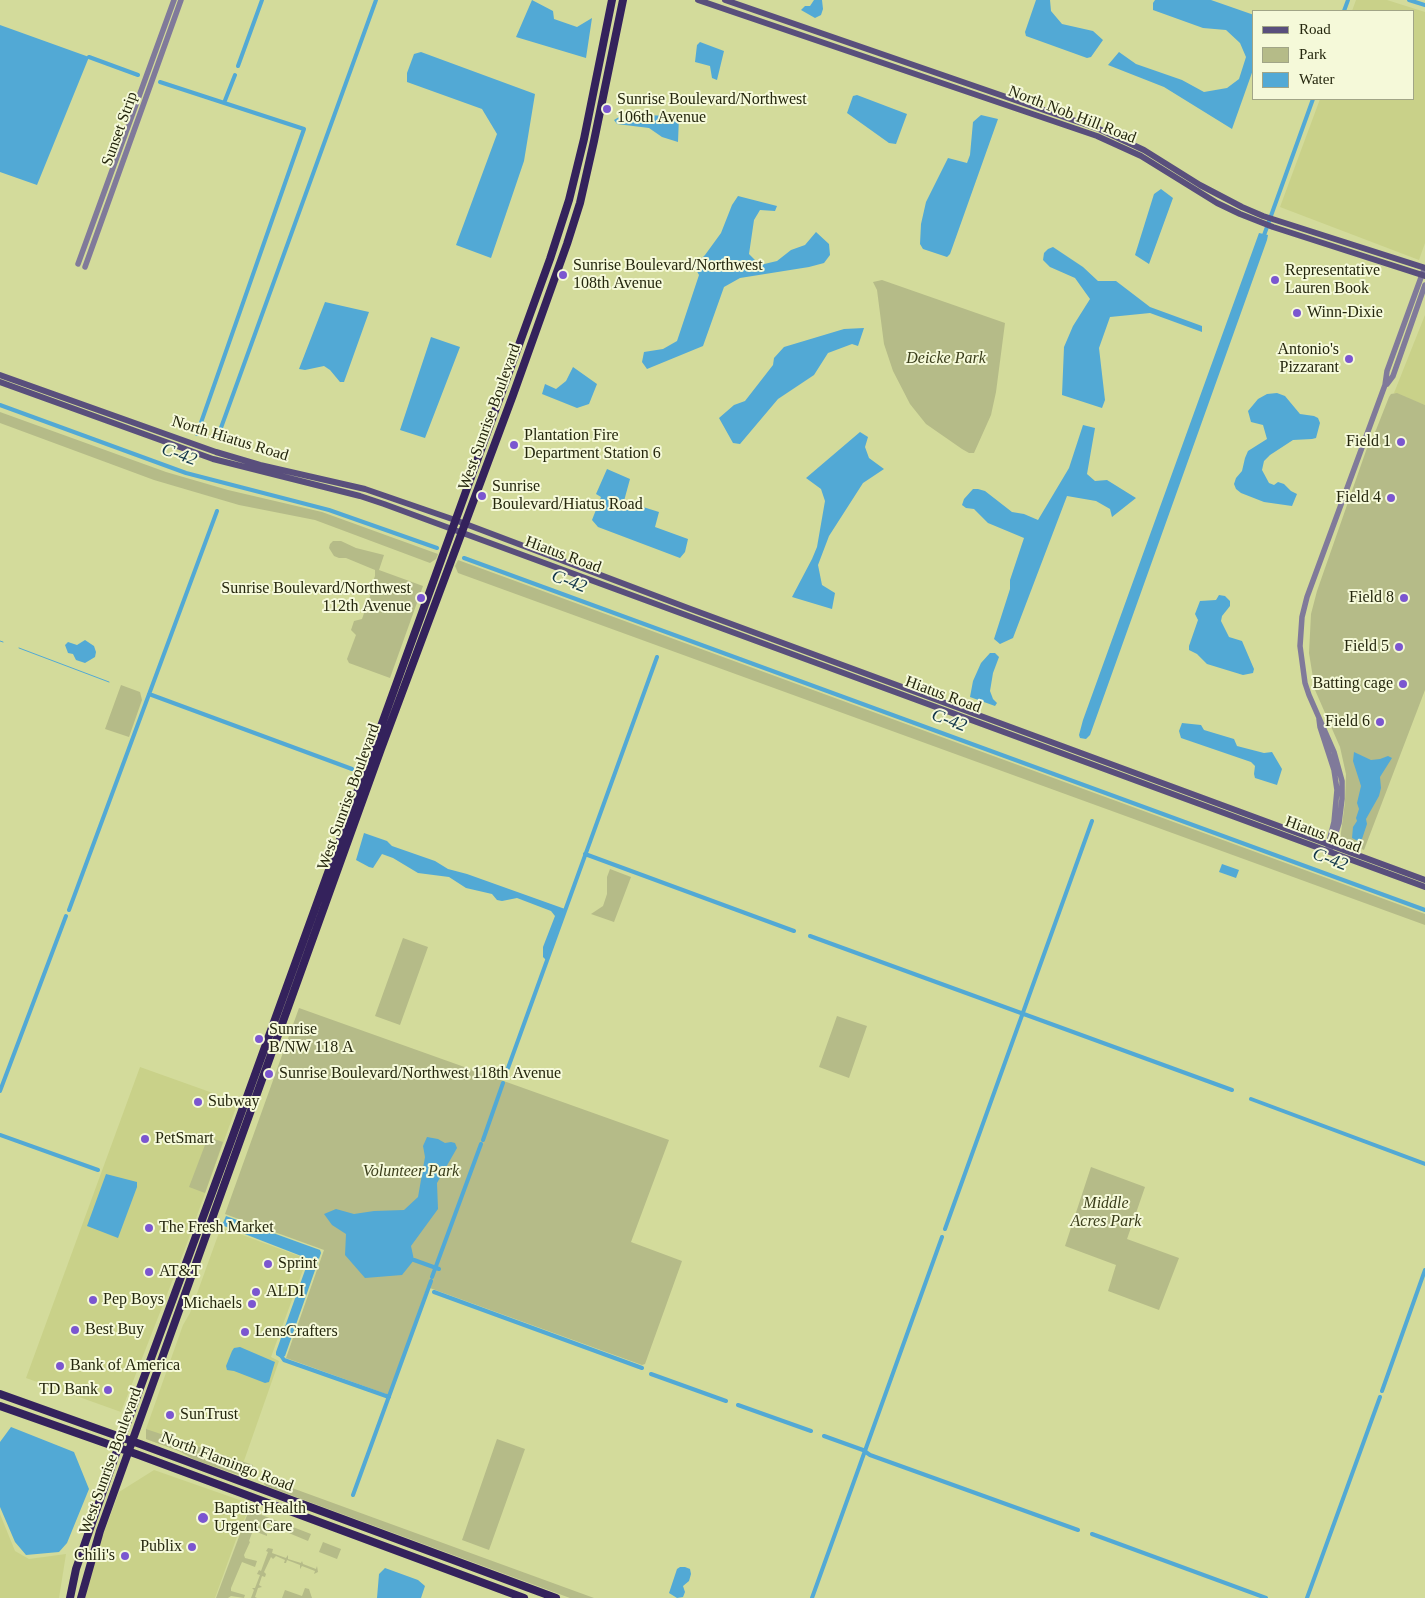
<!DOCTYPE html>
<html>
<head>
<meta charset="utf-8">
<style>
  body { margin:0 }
  #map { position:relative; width:1425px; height:1598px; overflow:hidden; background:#d3db9b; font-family:Georgia,serif }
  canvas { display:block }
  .legend { position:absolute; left:1252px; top:10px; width:162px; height:90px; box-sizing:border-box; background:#f5f9d9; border:1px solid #a1a587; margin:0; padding:6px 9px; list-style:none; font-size:15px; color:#24260d }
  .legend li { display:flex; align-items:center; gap:10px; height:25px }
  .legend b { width:25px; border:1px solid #a1a587 }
</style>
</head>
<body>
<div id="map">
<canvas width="1425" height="1598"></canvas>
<ul class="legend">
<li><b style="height:6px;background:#594f7c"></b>Road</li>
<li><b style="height:14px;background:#b5bb88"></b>Park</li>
<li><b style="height:14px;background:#52a9d5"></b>Water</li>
</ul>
</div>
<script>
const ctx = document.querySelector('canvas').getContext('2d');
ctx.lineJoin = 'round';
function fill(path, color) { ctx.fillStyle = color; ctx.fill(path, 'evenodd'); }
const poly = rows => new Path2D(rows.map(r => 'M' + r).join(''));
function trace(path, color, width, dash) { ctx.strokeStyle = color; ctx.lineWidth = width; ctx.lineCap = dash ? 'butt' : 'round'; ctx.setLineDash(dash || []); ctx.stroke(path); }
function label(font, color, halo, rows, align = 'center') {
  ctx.font = font + ' Georgia,serif'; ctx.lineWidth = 4; ctx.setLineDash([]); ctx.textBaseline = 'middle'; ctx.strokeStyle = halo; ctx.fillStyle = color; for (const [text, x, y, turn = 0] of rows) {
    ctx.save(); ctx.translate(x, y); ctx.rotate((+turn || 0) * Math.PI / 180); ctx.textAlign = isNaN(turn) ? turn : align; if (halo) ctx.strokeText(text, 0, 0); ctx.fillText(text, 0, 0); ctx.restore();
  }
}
const built = poly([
  [1356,0,1387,0,1425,12,1425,243,1419,260,1280,207,1320,99,1414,99,1414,11,1352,11],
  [1425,315,1425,405,1394,393],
  [140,1067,238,1102,186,1246,121,1412,26,1378],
  [221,1227,307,1259,271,1357,279,1361,239,1475,195,1460,179,1451,146,1439,146,1429,183,1325,190,1313],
  [154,1470,251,1504,238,1534,215,1598,85,1598,95,1557,119,1492],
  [0,1514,15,1551,29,1559,66,1554,59,1598,0,1598]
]);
const green = poly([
  [882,280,1005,323,996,392,991,415,974,453,969,453,962,449,926,424,910,404,893,371,884,344,877,290,873,282],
  [1397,393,1425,405,1425,690,1364,850,1340,840,1345,802,1346,774,1340,747,1315,690,1309,653,1311,614,1317,591,1368,445,1376,430,1389,397,1391,394],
  [0,412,166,472,228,490,322,512,438,554,436,559,430,563,315,520,239,505,154,480,0,423],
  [333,541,341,541,356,548,384,555,379,570,423,586,390,678,349,663,347,659,356,635,351,630,354,621,362,619,370,596,369,593,375,576,375,570,346,558,339,558,334,556,329,548,330,544],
  [458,560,1425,914,1425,925,458,573,455,566],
  [121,685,140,692,142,700,129,737,105,729],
  [610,869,631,877,614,922,591,914,603,906,607,894,607,877],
  [403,938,428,947,400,1025,375,1016],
  [299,1008,669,1140,631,1242,682,1261,645,1364,642,1365,427,1287,389,1395,286,1358,324,1250,225,1214],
  [837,1016,867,1026,849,1078,819,1067],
  [208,1137,223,1142,205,1193,189,1187],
  [1091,1167,1145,1187,1127,1239,1179,1258,1159,1310,1108,1291,1116,1265,1065,1246],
  [146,1429,253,1465,251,1470,245,1474,239,1475,195,1460,179,1451,146,1439],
  [497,1439,525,1449,489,1550,462,1540],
  [266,1478,292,1488,594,1598,570,1598,266,1486,264,1484],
  [249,1510,311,1534,308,1541,267,1524,264,1532,267,1534,267,1536,254,1531,252,1533,249,1541,250,1542,244,1555,245,1558,257,1561,255,1567,242,1562,231,1588,231,1591,245,1595,244,1598,231,1596,228,1598,216,1598],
  [323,1542,341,1549,337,1559,319,1552],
  [268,1548,273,1549,272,1553,286,1558,288,1555,288,1559,301,1563,302,1561,303,1564,316,1569,317,1566,318,1572,314,1574,315,1571,302,1566,300,1569,300,1565,287,1560,286,1563,284,1563,285,1560,276,1556,273,1559,271,1557,264,1572,266,1574,265,1577,262,1576,259,1585,262,1587,258,1588,255,1597,257,1598,251,1598,254,1590,252,1588,255,1588,260,1575,257,1574,259,1570,261,1571,268,1552,266,1551],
  [305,1588,309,1589,312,1598,282,1598,285,1590,302,1596]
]);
const water = poly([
  [532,0,553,11,554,19,577,27,592,18,586,58,516,37],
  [814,0,822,0,823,9,821,15,815,18,801,10,805,6,810,6],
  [1036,0,1050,0,1051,11,1062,24,1093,31,1103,40,1091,57,1087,58,1026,36,1025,32],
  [1155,0,1211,0,1254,15,1254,67,1232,129,1164,87,1108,65,1119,52,1136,64,1182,80,1204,92,1227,88,1239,79,1246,57,1240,43,1226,30,1203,28,1153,10,1153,3],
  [0,25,89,57,37,185,0,172],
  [700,42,724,51,717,80,712,78,710,66,695,62,697,45],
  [421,52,535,94,524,161,491,258,456,245,497,134,482,109,407,82,407,73,414,54],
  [857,95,907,114,896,144,889,143,847,113,853,96],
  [624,114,632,117,638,115,679,116,678,142,662,137,649,128,617,124,614,120],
  [981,115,998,119,950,254,947,257,923,249,920,244,921,224,926,202,948,158,967,163,970,155,973,122],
  [1161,189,1173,198,1149,264,1135,255,1154,194],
  [738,196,777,206,775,211,760,210,754,220,749,254,760,265,777,261,791,250,805,245,816,232,829,244,830,255,824,263,809,267,740,278,724,287,703,346,647,369,642,362,644,352,663,349,677,341,699,275,694,266,705,255,721,233,732,205],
  [1259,233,1268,235,1267,240,1090,735,1086,739,1080,738,1079,735,1083,720],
  [1053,247,1083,267,1098,281,1116,281,1150,307,1202,326,1202,332,1150,313,1110,317,1099,348,1105,400,1102,408,1062,395,1064,347,1073,326,1090,299,1075,278,1050,267,1043,260,1044,253,1048,249],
  [325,302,369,312,344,382,340,382,330,370,324,366,305,370,299,369],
  [864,328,858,346,852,344,828,353,814,375,778,399,740,444,733,443,719,418,734,405,745,401,773,365,774,358,784,347,844,329],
  [431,337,460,347,425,438,400,430],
  [573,367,597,384,589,404,577,408,542,394,545,384,556,389,566,381],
  [1277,393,1285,396,1300,414,1314,416,1318,418,1320,423,1316,438,1312,439,1293,440,1270,455,1264,461,1262,470,1269,483,1274,485,1278,482,1284,484,1291,491,1297,494,1292,506,1264,502,1241,493,1236,489,1234,484,1236,478,1242,471,1245,458,1248,451,1267,439,1263,425,1251,422,1248,411,1258,399,1267,394],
  [1083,425,1095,428,1087,474,1095,481,1107,480,1136,498,1112,517,1110,509,1096,501,1067,496,1013,638,1000,644,994,639,1010,589,1010,580,1024,538,988,523,974,509,966,508,962,505,964,499,973,489,978,489,985,491,1012,512,1024,514,1038,520,1069,468],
  [860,432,868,437,865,447,869,458,884,469,863,483,829,536,818,565,822,585,835,593,832,609,792,597,812,559,817,547,825,501,821,489,806,478],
  [607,469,630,479,624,501,659,512,655,527,688,539,685,552,680,558,598,527,592,520,601,497,596,494],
  [1219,595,1225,596,1230,601,1230,606,1222,616,1221,621,1229,637,1242,641,1254,669,1253,673,1243,675,1207,664,1197,654,1189,650,1189,646,1198,620,1195,614,1200,601,1216,600],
  [85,640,94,646,96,652,95,657,85,663,76,660,73,654,68,653,65,645,68,642,77,645],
  [990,653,995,653,999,657,993,673,990,691,993,699,997,703,995,706,970,697,973,681,981,663],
  [1182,723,1201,725,1204,730,1234,739,1237,746,1264,753,1272,752,1282,769,1277,785,1255,778,1254,774,1255,766,1251,762,1181,738,1179,731],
  [1354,752,1371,760,1380,759,1388,756,1392,758,1380,777,1381,788,1379,796,1366,819,1367,824,1362,839,1358,841,1352,838,1353,827,1357,821,1356,818,1359,809,1357,803,1361,786,1353,761],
  [364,833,387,841,392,846,435,861,448,869,467,874,565,909,547,961,543,957,543,947,555,916,551,911,517,898,502,901,497,900,492,894,466,888,449,877,418,873,393,858,382,854,373,868,369,867,356,860],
  [1222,864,1239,870,1236,878,1219,872],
  [427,1137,438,1139,445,1143,451,1142,455,1143,457,1148,437,1183,438,1209,411,1246,414,1260,402,1275,365,1278,345,1255,346,1234,332,1225,324,1214,336,1209,354,1214,374,1211,404,1210,418,1197,425,1157,423,1146],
  [106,1174,137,1182,137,1187,118,1238,87,1226],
  [226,1216,320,1250,321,1253,285,1356,281,1358,276,1355,276,1352,309,1259,224,1226,223,1223],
  [240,1347,275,1362,269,1382,265,1383,234,1371,227,1370,226,1366,232,1351,234,1348],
  [11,1427,74,1452,89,1489,67,1543,59,1552,26,1555,15,1542,0,1507,0,1442],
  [680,1567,685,1567,690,1569,691,1574,689,1581,683,1586,685,1592,683,1597,677,1598,669,1593,677,1569],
  [385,1568,418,1580,425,1586,421,1598,377,1598,379,1574]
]);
const stream = poly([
  [0,641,3,642],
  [19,648,109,682]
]);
const canal = poly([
  [1409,0,1425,5],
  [1344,11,1348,0],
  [89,57,138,75],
  [238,66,262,0],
  [160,82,304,129,197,434],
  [224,103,235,75],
  [1263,238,1313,99],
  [0,405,186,473,329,510,437,548],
  [218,436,376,0],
  [464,558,1425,910],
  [149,694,352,769],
  [585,854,794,931],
  [69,910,217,511],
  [810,936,1232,1090],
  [508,1068,657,657],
  [0,1091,66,916],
  [1251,1099,1425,1164],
  [0,1135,98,1170],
  [483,1140,503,1083],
  [945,1229,1092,821],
  [414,1260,439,1269],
  [432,1277,481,1144],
  [434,1292,642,1368],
  [280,1354,284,1360,389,1397],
  [651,1374,726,1401],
  [1382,1391,1425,1270],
  [738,1405,811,1431],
  [824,1436,863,1450,870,1455,1078,1530],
  [353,1495,431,1281],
  [1092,1534,1266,1598],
  [812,1598,942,1237],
  [1307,1598,1380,1397]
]);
const tertiary = poly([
  [78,264,174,0],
  [85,267,181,0],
  [1387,384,1393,376,1425,285],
  [1319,719,1320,727,1334,770,1337,790,1334,822,1328,846],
  [1331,848,1339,823,1342,799,1342,781,1334,752,1309,695,1305,683,1300,646,1302,617,1307,597,1385,385,1387,371,1423,272]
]);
const secondary = poly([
  [698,0,1097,136,1141,156,1217,203,1240,214,1273,227,1425,276],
  [725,0,1099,129,1144,150,1200,185,1242,207,1263,216,1425,268],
  [0,375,216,452,260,465,365,489,455,520,688,608,1425,880],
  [0,382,213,459,360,496,384,504,1425,887]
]);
const trunk = poly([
  [0,1394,140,1444,556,1598],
  [0,1406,136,1454,524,1598],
  [70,1598,76,1569,118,1448,231,1141,550,259,569,200,584,139,612,0],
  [81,1598,100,1531,218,1202,381,749,513,395,567,244,580,203,594,141,623,0]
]);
const markers = [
  [607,109,5,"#7b56d0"],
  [563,275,5,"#7b56d0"],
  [1275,280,5,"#7b56d0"],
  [1297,313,5,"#7b56d0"],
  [1349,359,5,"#7b56d0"],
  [1401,442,5,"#7b56d0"],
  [514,445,5,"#7b56d0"],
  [482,496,5,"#7b56d0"],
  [1391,498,5,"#7b56d0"],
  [421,598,5,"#7b56d0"],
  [1404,598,5,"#7b56d0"],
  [1399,647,5,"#7b56d0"],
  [1403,684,5,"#7b56d0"],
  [1380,722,5,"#7b56d0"],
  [259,1039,5,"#7b56d0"],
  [269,1074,5,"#7b56d0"],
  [198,1102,5,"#7b56d0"],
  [145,1139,5,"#7b56d0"],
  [149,1228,5,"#7b56d0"],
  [268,1264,5,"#7b56d0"],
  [149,1272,5,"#7b56d0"],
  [256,1292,5,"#7b56d0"],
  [93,1300,5,"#7b56d0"],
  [252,1304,5,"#7b56d0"],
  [75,1330,5,"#7b56d0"],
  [245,1332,5,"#7b56d0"],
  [60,1366,5,"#7b56d0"],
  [108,1390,5,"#7b56d0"],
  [170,1415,5,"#7b56d0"],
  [203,1518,6,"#7b56d0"],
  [192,1547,5,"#7b56d0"],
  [125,1556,5,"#7b56d0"]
];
const poiNames = [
  ["Sunrise Boulevard/Northwest",617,100],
  ["106th Avenue",617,118],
  ["Sunrise Boulevard/Northwest",573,266],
  ["108th Avenue",573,284],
  ["Representative",1285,271],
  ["Lauren Book",1285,289],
  ["Winn-Dixie",1307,313],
  ["Antonio's",1339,350,"right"],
  ["Pizzarant",1339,368,"right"],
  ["Plantation Fire",524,436],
  ["Department Station 6",524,454],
  ["Field 1",1391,442,"right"],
  ["Sunrise",492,487],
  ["Boulevard/Hiatus Road",492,505],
  ["Field 4",1381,498,"right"],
  ["Sunrise Boulevard/Northwest",411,589,"right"],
  ["112th Avenue",411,607,"right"],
  ["Field 8",1394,598,"right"],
  ["Field 5",1389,647,"right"],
  ["Batting cage",1393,684,"right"],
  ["Field 6",1370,722,"right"],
  ["Sunrise",269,1030],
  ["B/NW 118 A",269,1048],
  ["Sunrise Boulevard/Northwest 118th Avenue",279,1074],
  ["Subway",208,1102],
  ["PetSmart",155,1139],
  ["The Fresh Market",159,1228],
  ["Sprint",278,1264],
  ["AT&T",159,1272],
  ["ALDI",266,1292],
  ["Pep Boys",103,1300],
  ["Michaels",242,1304,"right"],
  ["Best Buy",85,1330],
  ["LensCrafters",255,1332],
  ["Bank of America",70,1366],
  ["TD Bank",98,1390,"right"],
  ["SunTrust",180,1415],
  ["Baptist Health",214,1509],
  ["Urgent Care",214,1527],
  ["Publix",182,1547,"right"],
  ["Chili's",115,1556,"right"]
];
const streetNames = [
  ["North Nob Hill Road",1072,115,21],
  ["Sunset Strip",120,129,-70],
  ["West Sunrise Boulevard",490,417,-70],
  ["North Hiatus Road",230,439,17],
  ["Hiatus Road",563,555,20],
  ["Hiatus Road",943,695,20],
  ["West Sunrise Boulevard",349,797,-70],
  ["Hiatus Road",1323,835,20],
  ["West Sunrise Boulevard",111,1461,-70],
  ["North Flamingo Road",227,1462,21]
];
const parkNames = [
  ["Deicke Park",946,359],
  ["Volunteer Park",411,1172],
  ["Middle",1106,1204],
  ["Acres Park",1106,1222]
];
const waterNames = [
  ["C-42",179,455,19],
  ["C-42",569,582,20],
  ["C-42",949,721,20],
  ["C-42",1330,860,20]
];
fill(built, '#c9d189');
fill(green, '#b5bb88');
fill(water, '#52a9d5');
trace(stream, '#52a9d5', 1);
trace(canal, '#52a9d5', 4);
trace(tertiary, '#807a9a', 5.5);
trace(secondary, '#594f7c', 6);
trace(trunk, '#34225c', 8);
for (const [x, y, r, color] of markers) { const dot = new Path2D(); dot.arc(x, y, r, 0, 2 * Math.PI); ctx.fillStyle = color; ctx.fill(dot); trace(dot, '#f5f9d9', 2); }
label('16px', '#24260d', '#f5f9d9', poiNames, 'left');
label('16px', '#24260d', '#f5f9d9', streetNames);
label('italic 16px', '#3a3d1a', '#f5f9d9', parkNames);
label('italic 18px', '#103649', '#f5f9d9', waterNames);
</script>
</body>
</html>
